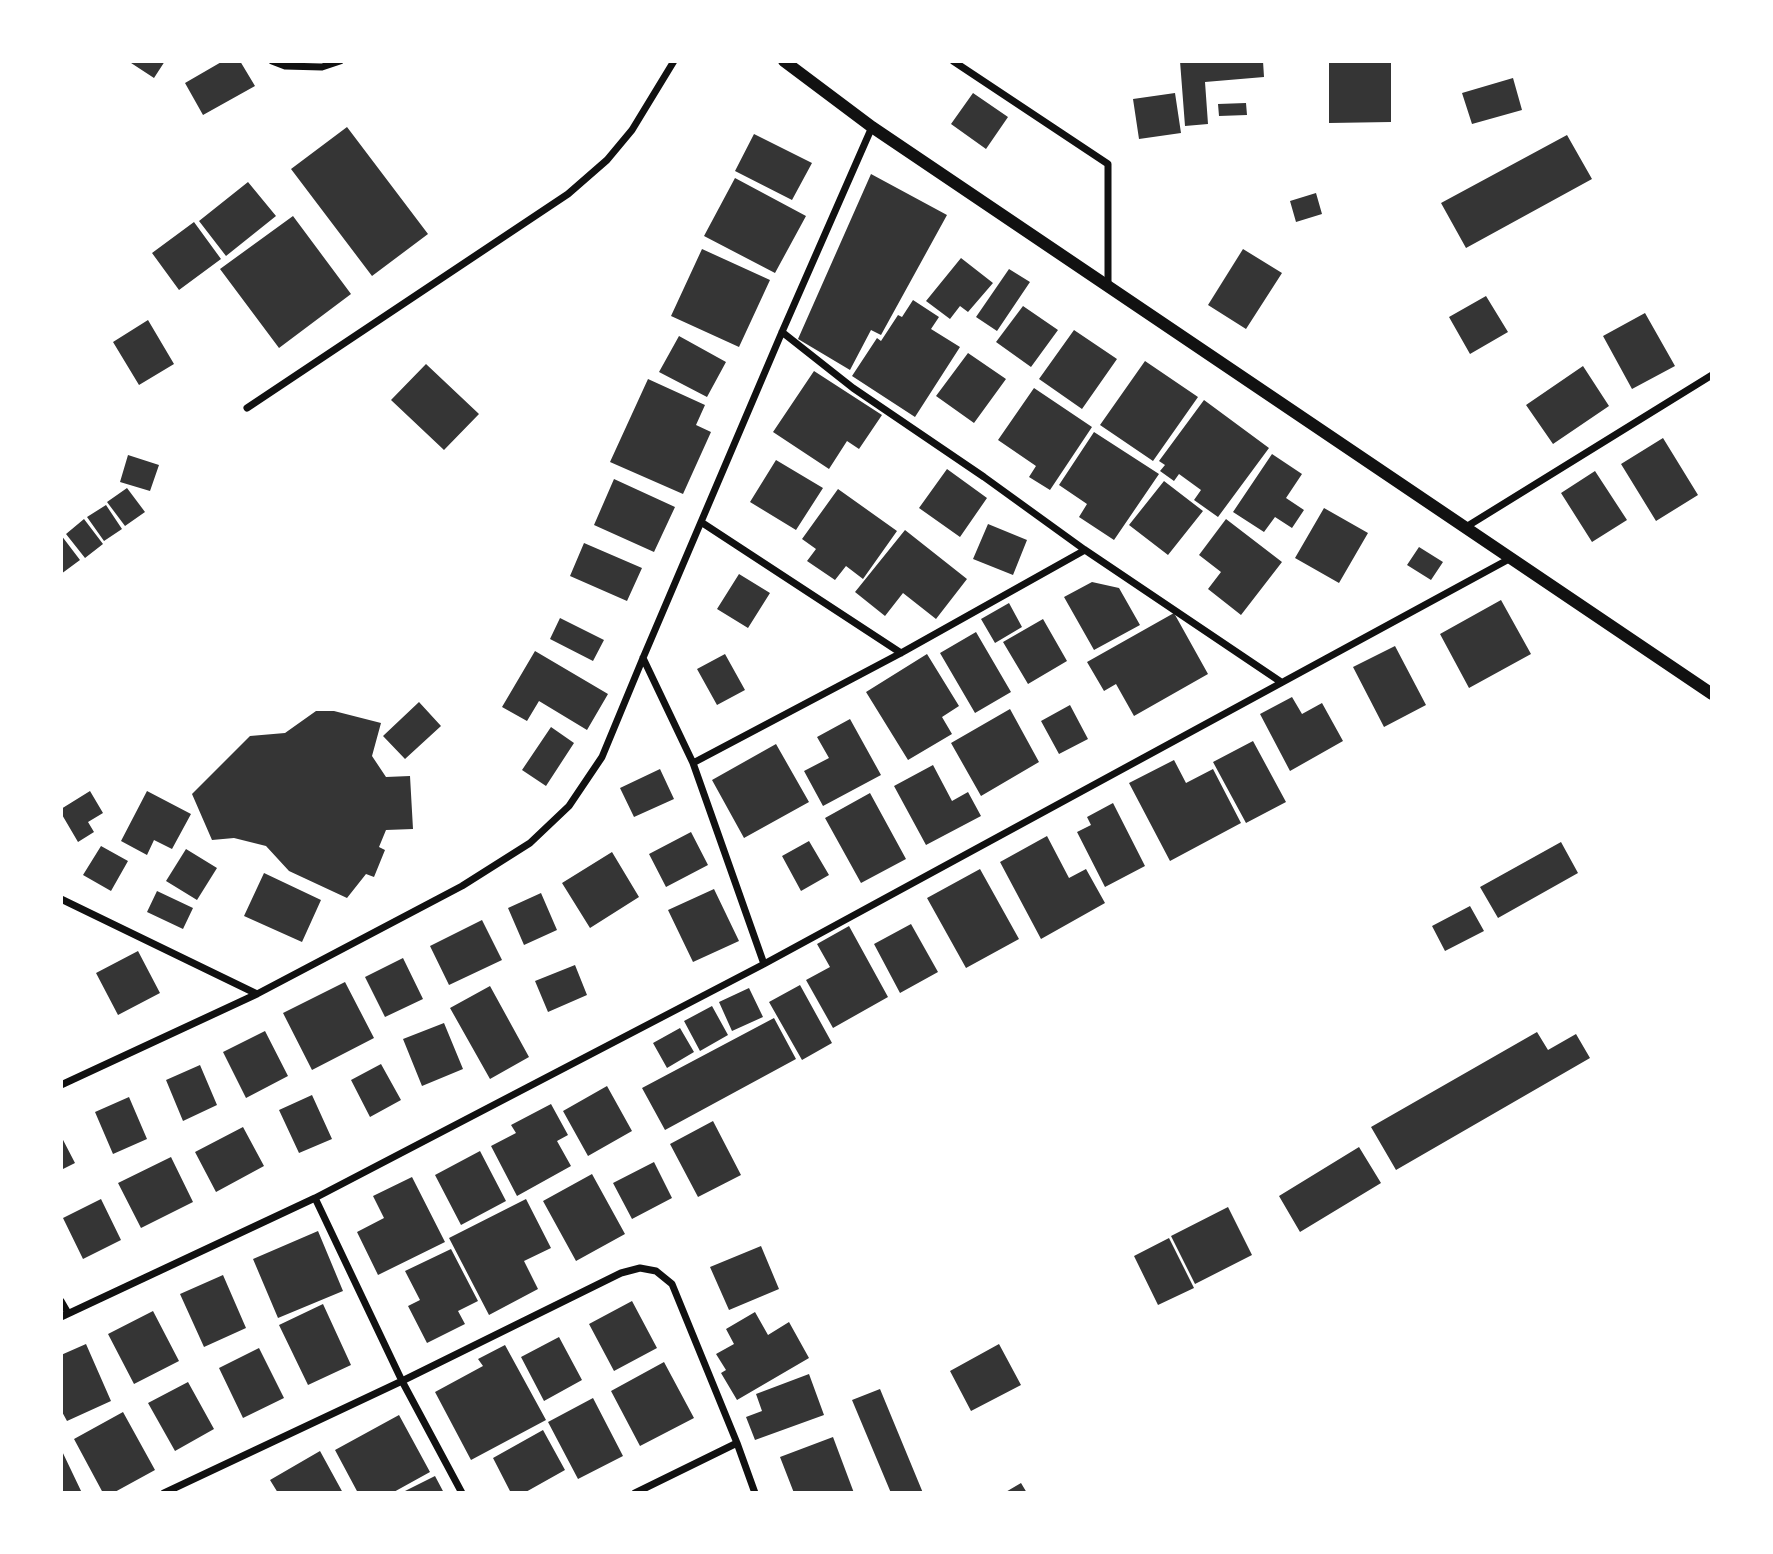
<!DOCTYPE html>
<html>
<head>
<meta charset="utf-8">
<style>
  body { margin:0 }
  #map { position:relative; width:1773px; height:1554px; overflow:hidden; background:#fff; font-family:"Nunito Sans",sans-serif }
  canvas { display:block }
  .frame { position:absolute; inset:0; border:63px solid #fff; pointer-events:none }
</style>
</head>
<body>
<div id="map">
<canvas width="1773" height="1554"></canvas>
<div class="frame"></div>
</div>
<script>
const ctx = document.querySelector('canvas').getContext('2d');
ctx.lineJoin = 'round';
function fill(path, color) { ctx.fillStyle = color; ctx.fill(path, 'evenodd'); }
const poly = rows => new Path2D(rows.map(r => 'M' + r).join(''));
function trace(path, color, width, dash) { ctx.strokeStyle = color; ctx.lineWidth = width; ctx.lineCap = dash ? 'butt' : 'round'; ctx.setLineDash(dash || []); ctx.stroke(path); }
const building = poly([
  [128,61,165,61,154,78],
  [223,61,240,61,255,86,203,115,185,83],
  [1180,61,1263,61,1264,77,1205,82,1208,124,1185,126],
  [1329,61,1391,61,1391,122,1329,123],
  [1513,78,1522,110,1472,124,1462,93],
  [973,93,1008,117,986,149,951,124],
  [1175,93,1181,133,1139,139,1133,99],
  [1246,103,1247,115,1219,116,1218,104],
  [347,127,428,234,372,276,291,169],
  [754,134,812,163,792,200,735,171],
  [1567,135,1592,179,1466,248,1441,203],
  [871,174,947,215,881,335,871,330,850,370,798,339],
  [735,178,806,216,775,273,704,236],
  [248,182,276,216,226,256,199,221],
  [1316,193,1322,214,1296,222,1290,201],
  [293,216,351,294,279,348,220,269],
  [194,222,221,259,179,290,152,253],
  [702,249,770,280,739,347,671,316],
  [1243,249,1282,273,1246,329,1208,305],
  [961,258,993,283,968,312,960,306,950,319,926,301],
  [1009,269,1030,282,997,331,976,317],
  [1486,296,1508,332,1470,354,1449,317],
  [913,300,939,317,931,329,960,347,915,417,852,376,877,338,881,341,898,315,902,317],
  [1023,306,1058,330,1031,367,996,342],
  [1645,313,1675,366,1632,389,1603,336],
  [148,320,174,364,139,385,113,342],
  [1074,330,1117,359,1082,409,1039,379],
  [679,336,726,362,707,397,659,372],
  [968,353,1006,379,974,423,936,396],
  [1145,361,1198,397,1153,461,1100,425],
  [426,364,479,414,444,450,391,400],
  [1583,366,1609,406,1553,444,1526,405],
  [814,371,882,415,859,449,847,441,829,469,773,432],
  [648,379,705,405,696,425,711,432,683,494,610,462],
  [1034,388,1092,427,1050,490,1029,477,1036,466,998,440],
  [1204,400,1269,448,1218,517,1194,500,1201,490,1179,474,1174,481,1160,471,1165,465,1159,461],
  [1094,432,1159,474,1114,540,1079,517,1087,504,1059,485],
  [1663,438,1698,495,1656,521,1621,464],
  [1272,454,1302,474,1286,498,1304,510,1292,528,1275,517,1264,532,1233,512],
  [128,455,159,465,150,491,120,482],
  [776,460,823,488,796,530,750,502],
  [947,469,987,498,960,537,919,508],
  [1595,471,1627,520,1592,542,1561,493],
  [614,479,675,507,654,552,594,525],
  [1164,481,1203,511,1168,555,1129,525],
  [127,488,145,512,125,526,107,502],
  [838,489,897,531,863,579,846,566,835,580,807,561,816,549,802,539],
  [106,505,122,529,104,541,87,517],
  [1324,508,1368,533,1339,583,1295,558],
  [84,519,103,544,85,558,66,534],
  [1226,519,1282,562,1241,615,1208,589,1221,572,1199,555],
  [988,524,1027,540,1013,575,973,559],
  [905,530,967,579,936,619,903,593,885,616,855,592],
  [61,535,80,560,61,574],
  [584,543,642,568,627,601,570,576],
  [1419,547,1443,562,1431,580,1407,565],
  [739,574,770,593,748,628,717,609],
  [1092,582,1119,588,1140,625,1094,650,1064,597],
  [1501,600,1531,654,1469,688,1440,634],
  [1009,603,1022,627,995,643,981,619],
  [1174,613,1208,674,1134,716,1116,684,1104,691,1087,662],
  [560,618,604,640,593,661,550,639],
  [1043,619,1067,661,1028,684,1003,642],
  [976,632,1011,692,975,713,940,653],
  [1395,646,1426,705,1384,727,1353,667],
  [535,651,608,694,587,730,539,701,527,721,502,707],
  [725,654,745,690,717,705,697,669],
  [927,654,959,706,942,717,952,734,908,760,866,692],
  [1292,697,1302,714,1322,703,1343,741,1290,771,1260,714],
  [419,702,441,726,405,759,383,736],
  [1070,705,1088,739,1059,754,1041,721],
  [1010,709,1039,762,981,796,951,743],
  [316,711,334,711,381,723,372,756,386,777,410,776,413,829,386,830,379,847,385,850,374,877,366,874,347,898,289,871,266,846,234,838,212,840,192,794,250,736,285,733],
  [850,719,881,775,823,806,804,771,829,758,817,737],
  [551,727,574,743,546,786,522,770],
  [1253,741,1286,802,1246,823,1213,762],
  [776,744,809,802,744,838,712,780],
  [1174,760,1186,783,1213,769,1241,823,1170,861,1129,783],
  [933,765,952,801,968,792,981,816,926,845,894,786],
  [660,769,674,799,634,817,620,788],
  [90,791,103,813,88,822,94,832,78,842,61,813,61,809],
  [147,791,191,814,172,849,154,840,147,855,121,841],
  [870,793,906,859,861,883,825,818],
  [1113,803,1145,866,1105,887,1077,832,1091,825,1087,817],
  [691,832,708,865,666,887,649,854],
  [1047,836,1069,878,1086,869,1105,903,1041,939,1000,862],
  [809,841,829,875,801,891,782,856],
  [1561,842,1578,873,1498,918,1480,887],
  [101,846,128,861,111,891,83,875],
  [186,849,217,868,197,900,166,881],
  [612,852,639,897,590,928,562,883],
  [980,869,1019,939,966,968,927,898],
  [264,873,321,900,302,942,244,916],
  [714,889,739,941,693,962,668,910],
  [157,891,193,908,183,929,147,912],
  [541,893,557,930,524,945,508,908],
  [1470,906,1484,931,1445,951,1432,926],
  [482,920,502,960,449,985,430,946],
  [911,924,938,972,900,993,874,944],
  [849,926,888,997,833,1028,806,980,830,967,817,944],
  [138,951,160,993,118,1015,96,973],
  [403,958,423,999,385,1017,365,977],
  [575,965,587,995,548,1012,535,981],
  [345,982,374,1038,312,1070,283,1013],
  [800,985,832,1043,802,1060,769,1002],
  [490,986,529,1057,490,1079,450,1008],
  [749,988,763,1017,732,1031,719,1002],
  [712,1006,728,1035,700,1051,684,1021],
  [774,1018,796,1059,665,1130,642,1088],
  [444,1023,463,1069,422,1086,403,1039],
  [680,1028,694,1052,667,1068,653,1043],
  [265,1031,288,1076,246,1098,223,1052],
  [1537,1032,1548,1050,1576,1034,1590,1058,1396,1170,1371,1127],
  [381,1064,401,1100,370,1117,351,1080],
  [200,1065,217,1105,183,1121,166,1080],
  [607,1086,632,1131,588,1156,563,1111],
  [312,1095,332,1139,299,1153,279,1110],
  [129,1097,147,1139,113,1154,95,1112],
  [551,1104,568,1135,557,1141,571,1166,517,1196,491,1146,516,1133,511,1125],
  [713,1121,741,1175,698,1197,670,1144],
  [243,1127,264,1166,216,1192,195,1152],
  [61,1136,75,1163,61,1170],
  [1359,1147,1381,1183,1300,1232,1279,1196],
  [480,1151,506,1201,461,1225,435,1175],
  [171,1157,193,1202,141,1228,118,1183],
  [654,1162,672,1198,632,1219,613,1183],
  [592,1174,625,1234,576,1261,543,1201],
  [412,1177,445,1242,378,1275,357,1232,384,1218,373,1196],
  [101,1199,121,1240,83,1259,63,1218],
  [526,1199,551,1248,524,1261,538,1289,489,1315,449,1238],
  [1228,1207,1252,1255,1195,1284,1171,1236],
  [318,1231,343,1291,278,1318,253,1259],
  [1169,1238,1194,1288,1158,1305,1134,1256],
  [761,1246,779,1289,729,1310,710,1267],
  [451,1249,478,1301,458,1311,465,1324,427,1343,408,1306,420,1300,405,1271],
  [223,1275,246,1328,204,1347,180,1294],
  [632,1301,657,1348,614,1371,589,1324],
  [323,1304,351,1365,308,1385,279,1325],
  [153,1311,179,1361,134,1384,108,1334],
  [755,1312,768,1335,789,1322,809,1358,737,1400,721,1373,726,1370,716,1354,734,1344,726,1329],
  [559,1337,582,1380,544,1401,521,1357],
  [86,1344,111,1401,67,1421,61,1410,61,1355],
  [999,1344,1021,1385,971,1411,950,1371],
  [505,1345,546,1420,471,1460,435,1392,483,1366,478,1359],
  [259,1348,284,1398,243,1418,219,1368],
  [664,1362,694,1418,640,1446,611,1391],
  [809,1374,824,1415,755,1440,746,1417,762,1411,756,1394],
  [188,1382,214,1429,175,1451,148,1403],
  [880,1389,923,1493,891,1493,852,1400],
  [593,1398,623,1456,578,1479,548,1422],
  [123,1412,155,1470,113,1493,103,1493,74,1439],
  [399,1415,430,1472,392,1493,358,1493,335,1450],
  [543,1430,565,1470,524,1493,511,1493,493,1458],
  [833,1437,854,1493,794,1493,780,1457],
  [61,1449,82,1493,61,1493],
  [320,1451,343,1493,278,1493,270,1480],
  [435,1476,444,1493,401,1493],
  [1021,1483,1027,1493,1004,1493]
]);
const minor = poly([
  [272,61,285,66,322,67,340,61],
  [953,61,1108,164,1108,286],
  [782,332,853,388,984,477,1085,550,1281,682],
  [247,408,568,194,607,160,632,130,674,61],
  [701,522,901,653],
  [1466,527,1712,375],
  [643,658,693,763,764,964],
  [693,763,901,653,1085,550],
  [61,899,257,994,462,886,530,843,569,806,602,757,643,658,782,332,872,127],
  [61,1085,257,994],
  [315,1198,402,1381,462,1493],
  [61,1301,68,1313],
  [61,1317,315,1198,764,964,1511,558],
  [164,1493,402,1381,621,1273,640,1268,656,1271,672,1284,737,1443,755,1493],
  [635,1493,737,1443]
]);
const tertiary = poly([
  [784,61,872,127,1712,694]
]);
fill(building, '#353535');
trace(minor, '#111', 7);
trace(tertiary, '#111', 12);
</script>
</body>
</html>
